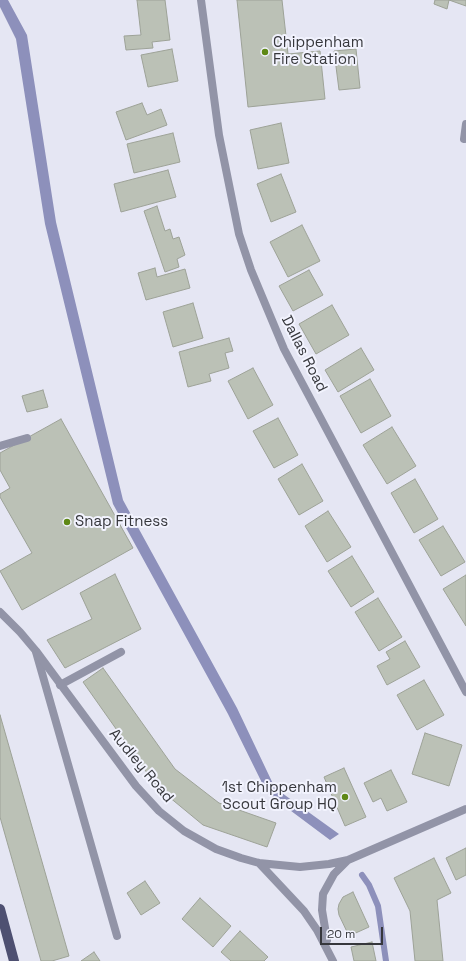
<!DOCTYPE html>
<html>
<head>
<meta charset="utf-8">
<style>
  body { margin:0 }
  #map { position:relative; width:466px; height:961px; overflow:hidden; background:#e5e6f3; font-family:"Space Grotesk",sans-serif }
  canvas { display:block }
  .scale { position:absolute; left:320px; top:927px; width:63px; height:18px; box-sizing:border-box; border:2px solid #36373c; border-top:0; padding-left:5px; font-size:12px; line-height:14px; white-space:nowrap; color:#36373c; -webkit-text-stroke:3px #f2f3fe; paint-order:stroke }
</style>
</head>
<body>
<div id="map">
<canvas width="466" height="961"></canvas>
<div class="scale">20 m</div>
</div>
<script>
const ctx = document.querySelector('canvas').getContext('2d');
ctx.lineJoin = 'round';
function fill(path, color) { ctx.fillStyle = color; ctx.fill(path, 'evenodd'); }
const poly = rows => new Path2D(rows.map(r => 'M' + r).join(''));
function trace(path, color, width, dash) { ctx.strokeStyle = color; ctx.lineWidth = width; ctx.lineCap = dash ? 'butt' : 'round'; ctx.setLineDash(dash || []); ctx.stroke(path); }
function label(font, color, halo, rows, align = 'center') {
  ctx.font = font + ' "Space Grotesk",sans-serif'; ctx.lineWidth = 4; ctx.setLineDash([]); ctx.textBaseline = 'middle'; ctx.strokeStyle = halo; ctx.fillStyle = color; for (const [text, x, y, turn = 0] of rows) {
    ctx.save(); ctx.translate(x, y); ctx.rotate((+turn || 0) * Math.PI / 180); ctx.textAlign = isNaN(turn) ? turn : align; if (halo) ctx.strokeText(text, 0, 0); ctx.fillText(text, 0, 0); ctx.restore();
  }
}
const water = poly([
  [0,0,8,0,27,35,56,222,123,500,237,708,275,788,339,834,330,840,267,793,228,714,113,504,45,224,16,39,0,7]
]);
const stream = poly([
  [362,875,369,885,378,906,386,961]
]);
const building = poly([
  [137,0,165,0,170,40,152,42,153,48,126,50,124,36,141,35,137,0],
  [237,0,282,0,288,54,320,51,325,99,248,107,237,0],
  [435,0,466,0,466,6,449,0,447,9,434,4,435,0],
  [172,49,178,81,148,87,141,55,172,49],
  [356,49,360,88,339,90,334,51,356,49],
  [142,103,147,115,161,109,167,125,126,140,116,112,142,103],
  [281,123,289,163,258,169,250,130,281,123],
  [173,133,180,162,134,173,127,144,173,133],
  [168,170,176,197,121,212,114,184,168,170],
  [281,174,296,212,271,222,257,184,281,174],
  [157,206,165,231,170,229,173,239,179,237,185,255,177,259,179,267,165,272,144,211,157,206],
  [302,225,320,261,288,277,270,242,302,225],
  [155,268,157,277,185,269,190,288,146,300,138,273,155,268],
  [309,270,323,295,293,311,279,286,309,270],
  [193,303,203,338,173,347,163,312,193,303],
  [332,305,349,335,316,354,299,324,332,305],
  [229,338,233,351,225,353,229,368,209,374,211,381,188,387,179,352,229,338],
  [361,348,374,370,338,392,325,370,361,348],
  [253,368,273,405,248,419,228,381,253,368],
  [370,379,391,416,361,433,340,396,370,379],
  [43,390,48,407,27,412,22,396,43,390],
  [278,418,298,455,274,468,253,431,278,418],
  [61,419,133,548,22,610,0,571,32,553,0,497,0,494,10,488,0,470,0,453,61,419],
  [392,427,416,466,387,484,363,445,392,427],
  [302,464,323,501,299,515,278,479,302,464],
  [415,479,438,519,414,533,391,493,415,479],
  [328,511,351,547,327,562,305,526,328,511],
  [443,526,465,562,441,576,419,540,443,526],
  [352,556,374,592,351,607,328,571,352,556],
  [115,574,141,629,65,668,47,640,92,619,80,593,115,574],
  [466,575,466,626,443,589,466,575],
  [378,598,402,637,379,651,355,612,378,598],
  [405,641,420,667,387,685,377,666,390,659,386,652,405,641],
  [103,668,175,769,219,803,276,823,267,847,203,825,157,787,83,682,103,668],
  [424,680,444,715,417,730,397,695,424,680],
  [0,715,69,956,52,961,41,961,0,817,0,715],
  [425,733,462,745,449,786,412,774,425,733],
  [344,768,366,817,345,826,324,777,344,768],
  [391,770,407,802,387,811,381,798,373,802,364,783,391,770],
  [466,848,466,875,456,880,446,858,466,848],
  [434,858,451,893,437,900,443,961,415,961,410,911,394,878,434,858],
  [145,881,160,903,141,915,127,893,145,881],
  [353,892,369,927,349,936,339,915,338,909,339,904,343,897,353,892],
  [200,898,231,926,213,947,182,919,200,898],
  [240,931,268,957,264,961,231,961,221,952,240,931],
  [372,942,376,961,354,961,351,947,372,942],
  [94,952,100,961,81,961,94,952]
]);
const lane = poly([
  [0,446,27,438],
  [36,652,117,936]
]);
const street = poly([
  [201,0,219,135,239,234,251,270,284,349,466,692],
  [464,139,466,124],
  [0,612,20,632,36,651,136,786,159,811,184,831,216,849,241,858,259,863,300,867,329,864,348,860,466,809],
  [60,685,121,652],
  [259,863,304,911,317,930,333,961],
  [327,940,322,910,323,894,334,874,347,861]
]);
const primary = poly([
  [0,909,14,961]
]);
const markers = [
  [265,52,4,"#5e8815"],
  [67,522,4,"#5e8815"],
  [345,797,4,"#5e8815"]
];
const poiNames = [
  ["Chippenham",273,43],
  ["Fire Station",273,60],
  ["Snap Fitness",75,522],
  ["1st Chippenham",337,788,"right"],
  ["Scout Group HQ",337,805,"right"]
];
const streetNames = [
  ["Dallas Road",304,354,63],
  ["Audley Road",141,766,50]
];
fill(water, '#8d90bb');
trace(stream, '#8d90bb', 6);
fill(building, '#bbc1b6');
trace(building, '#9da297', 1);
trace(lane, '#9294a7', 8);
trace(street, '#9294a7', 8);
trace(primary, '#4e5071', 10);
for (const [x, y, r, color] of markers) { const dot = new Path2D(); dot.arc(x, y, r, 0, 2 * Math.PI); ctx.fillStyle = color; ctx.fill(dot); trace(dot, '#f2f3fe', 1.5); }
label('15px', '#36373c', '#f2f3fe', poiNames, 'left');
label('15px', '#36373c', '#f2f3fe', streetNames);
</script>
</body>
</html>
